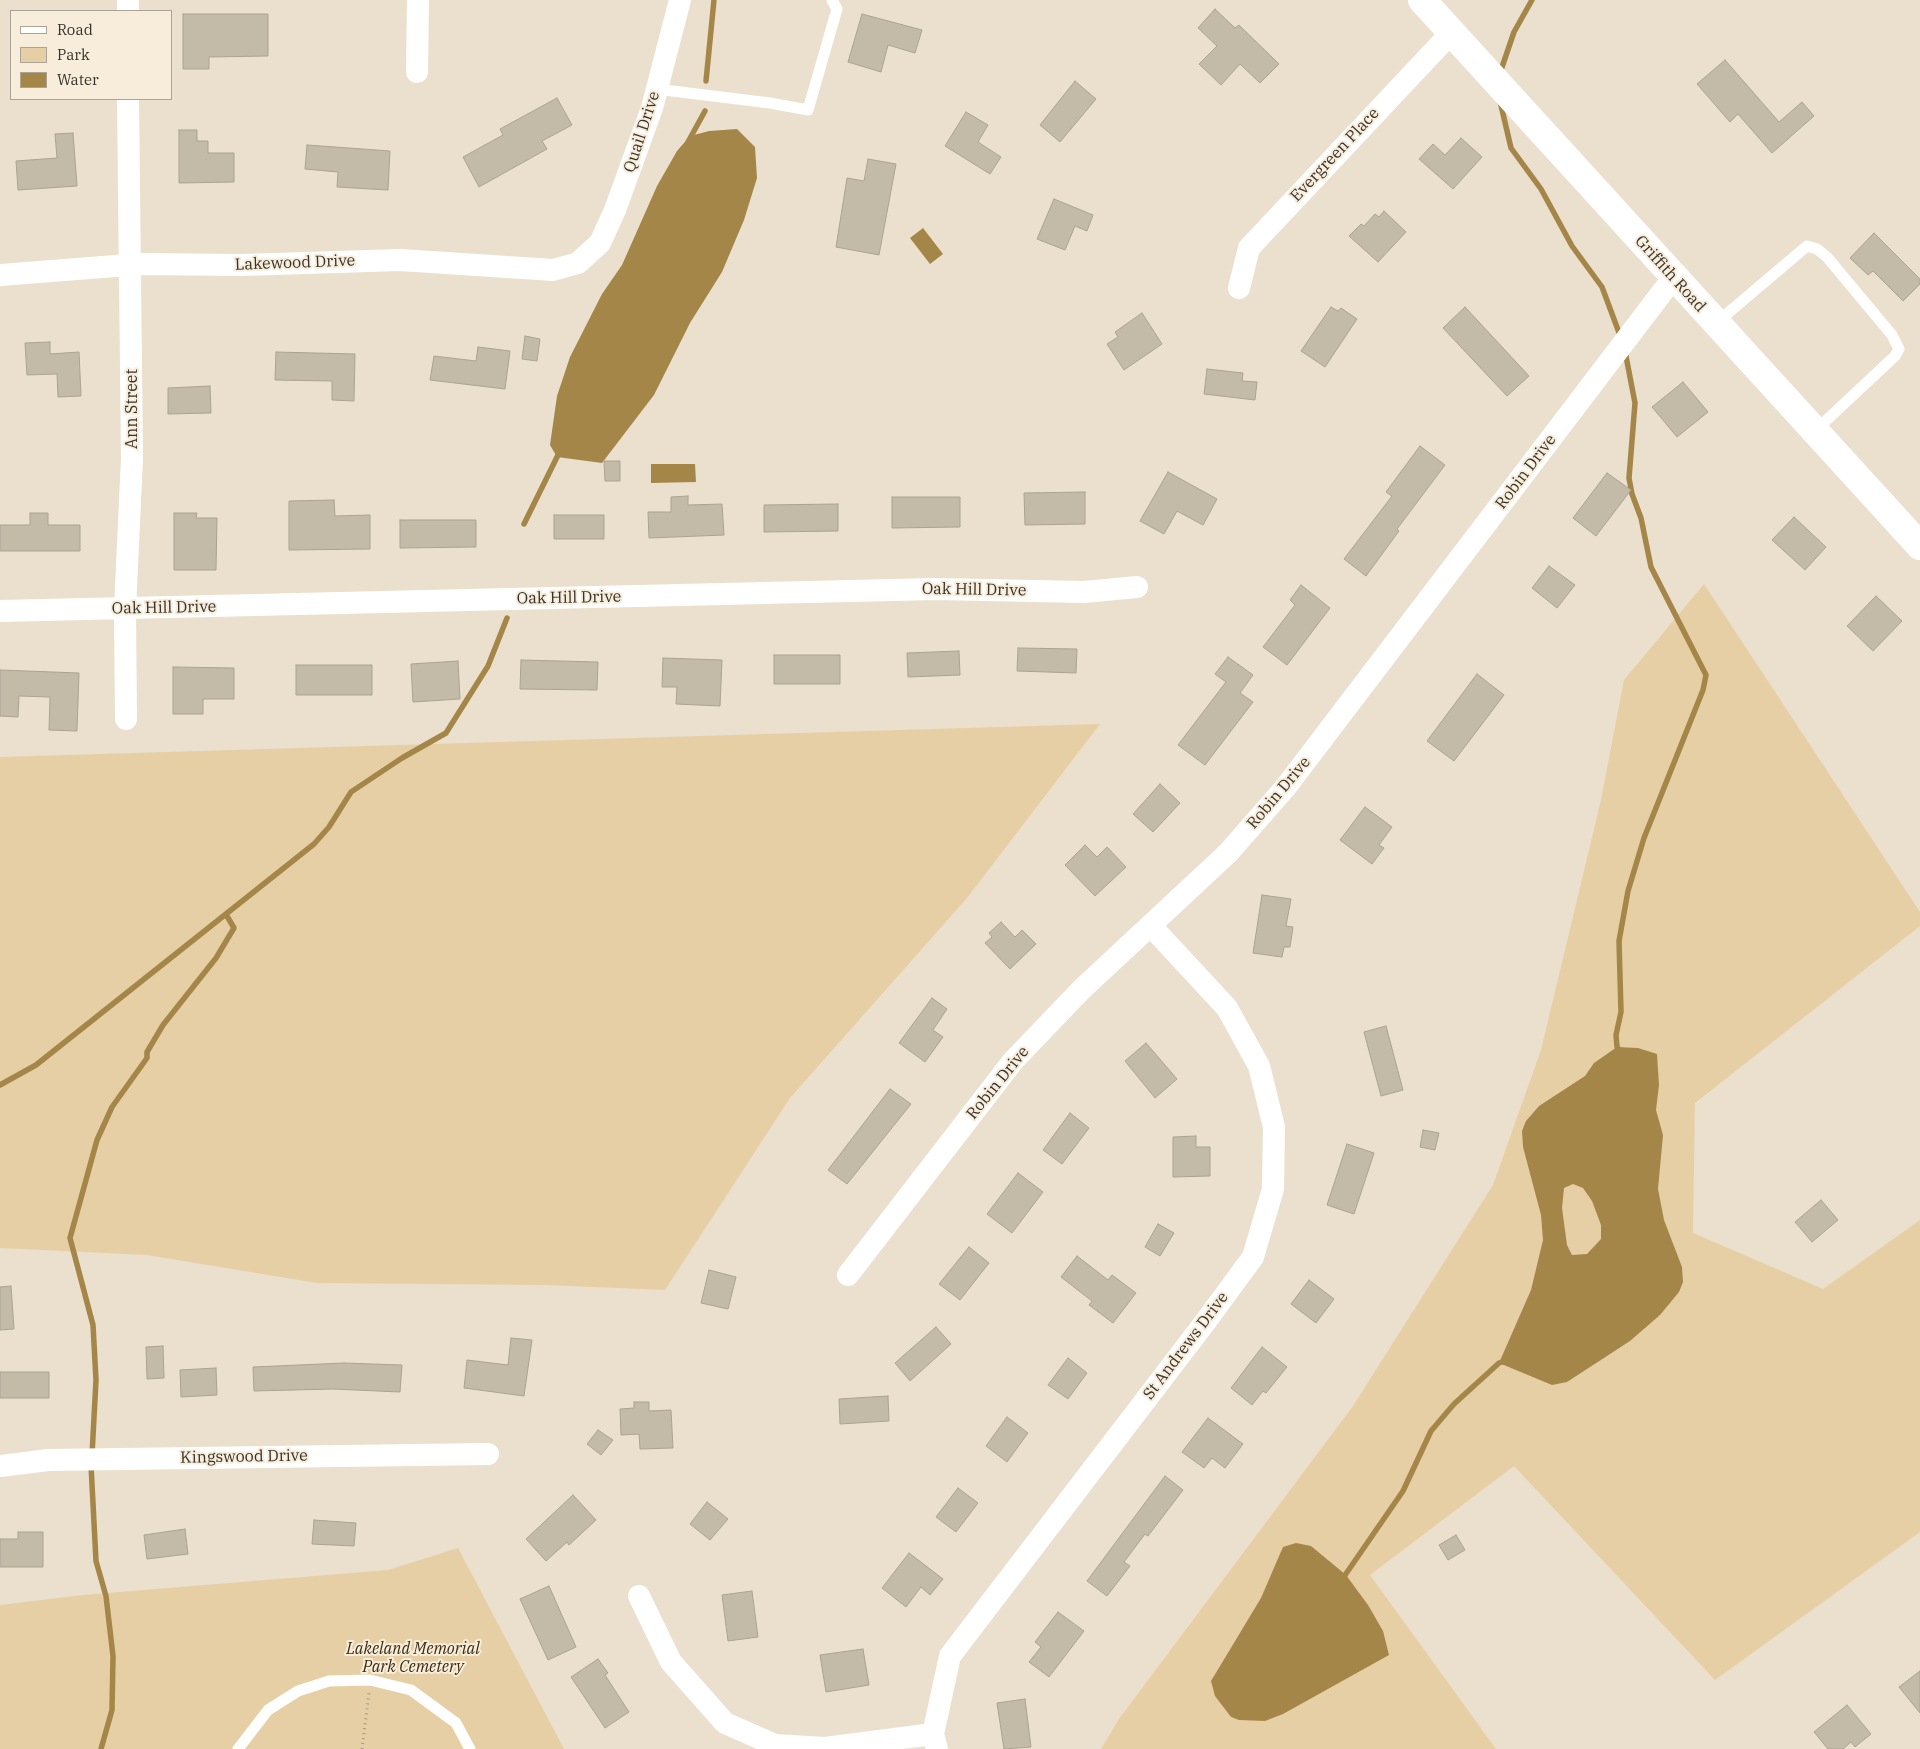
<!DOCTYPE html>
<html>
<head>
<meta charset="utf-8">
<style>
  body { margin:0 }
  #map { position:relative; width:1920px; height:1749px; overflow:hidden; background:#eae0cd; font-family:"IBM Plex Serif",serif }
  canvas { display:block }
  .legend { position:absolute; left:10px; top:10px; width:162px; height:90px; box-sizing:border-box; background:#f8eddb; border:1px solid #aba395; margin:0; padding:6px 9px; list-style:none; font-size:15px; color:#37332c }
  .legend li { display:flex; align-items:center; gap:10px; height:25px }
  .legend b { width:25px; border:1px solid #aba395 }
</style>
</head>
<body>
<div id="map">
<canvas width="1920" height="1749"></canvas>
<ul class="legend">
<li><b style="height:6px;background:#fff"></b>Road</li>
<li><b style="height:14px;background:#e6cfa4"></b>Park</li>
<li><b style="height:14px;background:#a58649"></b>Water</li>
</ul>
</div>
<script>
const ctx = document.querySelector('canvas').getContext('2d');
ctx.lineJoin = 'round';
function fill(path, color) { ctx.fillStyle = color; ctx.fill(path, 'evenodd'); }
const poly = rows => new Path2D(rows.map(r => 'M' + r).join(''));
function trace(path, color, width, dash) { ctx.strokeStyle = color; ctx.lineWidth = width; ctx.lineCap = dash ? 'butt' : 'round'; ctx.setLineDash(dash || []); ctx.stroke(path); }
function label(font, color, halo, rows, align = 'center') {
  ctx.font = font + ' "IBM Plex Serif",serif'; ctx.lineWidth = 4; ctx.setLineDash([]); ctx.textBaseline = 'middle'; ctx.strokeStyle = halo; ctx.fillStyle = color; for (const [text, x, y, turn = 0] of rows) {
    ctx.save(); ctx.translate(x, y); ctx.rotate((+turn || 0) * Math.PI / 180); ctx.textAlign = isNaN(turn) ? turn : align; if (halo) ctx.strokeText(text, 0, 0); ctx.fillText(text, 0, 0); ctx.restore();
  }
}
const green = poly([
  [1704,584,1920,912,1920,926,1695,1103,1693,1233,1823,1289,1920,1220,1920,1532,1715,1680,1514,1466,1370,1575,1496,1749,1101,1749,1119,1719,1353,1406,1493,1185,1541,1050,1601,800,1624,680],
  [1100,724,967,898,790,1098,665,1290,546,1285,317,1283,147,1255,0,1248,0,757],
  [458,1548,564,1749,0,1749,0,1605,83,1595,388,1570]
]);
const water = poly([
  [737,129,755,147,757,178,744,220,722,272,690,323,654,395,602,463,557,457,550,445,557,396,570,357,602,294,622,265,657,186,677,151,690,136,709,131],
  [923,228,943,254,930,264,910,238],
  [695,464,696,482,651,483,651,464],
  [1617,1047,1638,1048,1657,1054,1659,1085,1656,1110,1663,1135,1658,1189,1664,1220,1682,1267,1683,1282,1679,1292,1660,1315,1630,1341,1567,1382,1552,1385,1499,1363,1531,1290,1543,1240,1541,1215,1523,1147,1522,1131,1526,1121,1539,1106,1585,1076,1594,1063],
  [1573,1184,1583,1188,1592,1201,1601,1225,1601,1239,1587,1254,1572,1255,1567,1245,1562,1208,1564,1188],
  [1296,1543,1311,1546,1346,1575,1368,1605,1383,1631,1389,1655,1283,1714,1265,1721,1239,1720,1231,1717,1215,1696,1211,1681,1261,1598,1283,1547]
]);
const stream = poly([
  [1500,73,1514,32,1532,0],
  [706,81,714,0],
  [1500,101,1511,148,1541,189,1572,246,1602,287,1621,338],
  [688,142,705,111],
  [524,524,560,451],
  [1622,1053,1617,1047,1616,1035,1621,1012,1619,941,1628,891,1644,838,1703,690,1706,675,1651,567,1641,518,1632,494,1629,478,1635,403,1625,351],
  [0,1085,36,1065,314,844,329,827,351,792,402,758,446,733,488,666,507,618],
  [92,1455,96,1380,93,1325,70,1238,97,1140,112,1107,147,1058,147,1052,163,1025,216,958,234,928,227,916],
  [91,1465,96,1561,106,1596,113,1656,112,1710,101,1749],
  [1341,1581,1403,1491,1431,1431,1454,1404,1499,1363,1505,1361]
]);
const building = poly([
  [1215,9,1235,28,1239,25,1279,64,1260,83,1240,64,1221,85,1199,64,1217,46,1198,28,1215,9],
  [183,14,268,14,268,56,209,57,209,69,183,69,183,14],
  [862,14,922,30,915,53,888,45,881,72,848,62,862,14],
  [1725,60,1779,122,1802,102,1814,116,1772,153,1738,114,1730,122,1697,84,1725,60],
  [1075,81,1096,99,1060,142,1040,125,1075,81],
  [557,98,572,125,542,141,547,149,479,187,463,157,503,135,500,129,557,98],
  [966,112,988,125,978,142,1001,157,990,174,945,146,966,112],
  [179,130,197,130,197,141,208,141,208,153,234,153,234,182,179,183,179,130],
  [73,133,77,186,18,190,16,161,57,158,55,134,73,133],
  [1461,138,1482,157,1453,189,1419,159,1433,144,1445,155,1461,138],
  [307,145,390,151,388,190,337,187,338,172,305,169,307,145],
  [868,159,896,164,879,255,836,247,847,178,864,181,868,159],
  [1054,199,1093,215,1087,231,1075,226,1065,250,1037,239,1054,199],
  [1384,211,1406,232,1378,262,1349,236,1361,224,1364,226,1375,214,1379,217,1384,211],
  [1874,233,1920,279,1920,284,1903,301,1873,271,1868,275,1850,258,1874,233],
  [1331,307,1338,311,1341,308,1357,319,1325,367,1301,351,1331,307],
  [1465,307,1529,376,1507,396,1443,328,1465,307],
  [1142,313,1162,344,1124,370,1107,344,1118,337,1115,332,1142,313],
  [525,336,540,339,537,361,522,359,525,336],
  [50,342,50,354,79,352,81,396,58,397,57,374,27,375,25,343,50,342],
  [478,347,510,351,505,389,430,380,434,356,476,361,478,347],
  [276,352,355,354,354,401,332,400,332,381,275,380,276,352],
  [1207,369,1243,373,1242,381,1257,382,1255,400,1204,394,1207,369],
  [1683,382,1708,412,1677,437,1652,407,1683,382],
  [210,386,211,413,168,414,168,388,210,386],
  [1420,446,1445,465,1397,529,1399,531,1366,576,1344,559,1392,496,1386,492,1420,446],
  [604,461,620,461,620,481,605,481,604,461],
  [1168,472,1217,499,1203,525,1177,511,1164,534,1140,521,1168,472],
  [1607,473,1631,490,1596,536,1573,518,1607,473],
  [1085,492,1085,524,1025,525,1024,493,1085,492],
  [688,496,688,505,722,504,724,535,649,538,648,512,671,512,671,497,688,496],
  [892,497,960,497,960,527,892,528,892,497],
  [334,500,335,516,370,515,370,549,289,550,289,501,334,500],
  [838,504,838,531,764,532,764,505,838,504],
  [30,513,48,513,48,525,80,525,80,551,0,551,0,525,30,525,30,513],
  [174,513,197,513,196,518,217,518,216,570,174,570,174,513],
  [554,515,604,515,604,539,554,539,554,515],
  [1794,517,1826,547,1805,570,1772,540,1794,517],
  [400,520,476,520,476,547,400,548,400,520],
  [1549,566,1575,585,1557,608,1532,588,1549,566],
  [1301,585,1330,608,1287,665,1263,647,1295,605,1290,600,1301,585],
  [1876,596,1902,621,1873,651,1847,626,1876,596],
  [1018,648,1077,649,1076,673,1017,671,1018,648],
  [959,651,960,675,908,677,907,653,959,651],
  [774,655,840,655,840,684,774,684,774,655],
  [1228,657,1253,675,1240,693,1253,702,1205,765,1178,745,1226,682,1215,674,1228,657],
  [663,658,722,660,720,706,676,704,677,687,662,687,663,658],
  [521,660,598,662,597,690,520,689,521,660],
  [458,661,460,699,413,702,411,664,458,661],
  [296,665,372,665,372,695,296,695,296,665],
  [173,667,234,668,234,699,203,699,203,714,173,714,173,667],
  [0,670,79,673,77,731,49,730,50,697,19,696,18,717,0,716,0,670],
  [1477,674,1504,695,1454,761,1427,741,1477,674],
  [1160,784,1180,803,1153,832,1133,814,1160,784],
  [1365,807,1392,827,1379,845,1384,848,1372,864,1340,840,1365,807],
  [1085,845,1097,857,1107,847,1126,867,1095,896,1065,865,1085,845],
  [1262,895,1291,899,1286,926,1293,927,1290,947,1284,947,1282,957,1253,953,1262,895],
  [1001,922,1015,937,1022,930,1036,944,1010,969,985,943,992,937,989,933,1001,922],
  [932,998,947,1009,933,1030,943,1037,925,1062,899,1043,932,998],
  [1386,1026,1403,1090,1381,1096,1364,1032,1386,1026],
  [1146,1043,1177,1079,1155,1098,1125,1061,1146,1043],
  [890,1089,911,1104,847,1184,828,1170,890,1089],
  [1070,1113,1089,1128,1062,1164,1043,1150,1070,1113],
  [1423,1130,1439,1133,1435,1150,1420,1147,1423,1130],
  [1196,1136,1196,1147,1210,1147,1210,1176,1173,1177,1173,1137,1196,1136],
  [1347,1144,1374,1153,1354,1214,1327,1205,1347,1144],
  [1018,1173,1043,1192,1012,1233,987,1214,1018,1173],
  [1821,1200,1838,1220,1812,1242,1795,1222,1821,1200],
  [1158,1224,1174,1233,1160,1256,1145,1247,1158,1224],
  [969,1247,989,1263,960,1300,939,1284,969,1247],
  [1077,1256,1108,1280,1112,1275,1136,1293,1113,1323,1089,1305,1092,1301,1061,1277,1077,1256],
  [709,1270,736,1277,728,1309,701,1303,709,1270],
  [1309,1280,1334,1299,1316,1323,1291,1304,1309,1280],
  [11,1286,14,1329,0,1330,0,1287,11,1286],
  [936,1327,951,1344,910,1381,895,1363,936,1327],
  [511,1338,532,1340,524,1396,464,1388,467,1360,508,1365,511,1338],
  [163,1346,164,1378,147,1379,146,1347,163,1346],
  [1262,1347,1287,1367,1266,1393,1263,1391,1252,1405,1231,1388,1262,1347],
  [1068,1358,1087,1373,1068,1399,1048,1385,1068,1358],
  [344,1363,402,1365,400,1392,333,1389,254,1391,253,1367,344,1363],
  [216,1368,217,1395,181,1397,180,1370,216,1368],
  [0,1372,49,1372,49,1398,0,1398,0,1372],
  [888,1396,889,1421,840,1424,839,1399,888,1396],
  [634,1402,649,1402,649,1411,671,1410,673,1448,640,1449,639,1434,621,1435,620,1409,634,1408,634,1402],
  [1007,1417,1028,1433,1007,1462,986,1446,1007,1417],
  [1208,1418,1243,1444,1225,1468,1212,1458,1204,1468,1182,1452,1208,1418],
  [598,1430,613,1440,601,1455,587,1444,598,1430],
  [1165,1476,1183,1490,1148,1536,1145,1534,1124,1562,1130,1566,1107,1596,1087,1581,1165,1476],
  [958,1488,978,1503,956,1532,936,1517,958,1488],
  [573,1495,596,1520,569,1545,567,1542,546,1561,526,1539,573,1495],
  [707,1502,728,1519,710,1540,690,1524,707,1502],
  [314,1520,356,1523,354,1546,312,1544,314,1520],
  [185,1529,188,1554,147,1559,144,1535,185,1529],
  [18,1532,43,1532,43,1567,0,1567,0,1539,18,1539,18,1532],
  [1456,1535,1465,1550,1448,1560,1439,1545,1456,1535],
  [909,1553,943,1579,930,1595,921,1587,906,1607,882,1588,909,1553],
  [549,1586,576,1647,548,1660,520,1599,549,1586],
  [752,1591,758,1637,728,1641,722,1595,752,1591],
  [1058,1612,1084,1631,1049,1677,1029,1662,1041,1647,1035,1642,1058,1612],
  [863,1649,869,1685,826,1692,820,1655,863,1649],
  [598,1659,608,1673,605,1675,629,1712,605,1728,571,1677,598,1659],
  [1920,1671,1920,1713,1899,1687,1920,1671],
  [1025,1699,1031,1747,1004,1749,997,1703,1025,1699],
  [1847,1705,1871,1734,1855,1747,1851,1742,1843,1749,1828,1749,1814,1732,1847,1705]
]);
const path = poly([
  [362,1749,369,1693]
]);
const service = poly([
  [656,89,770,103,808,110,837,9,832,0],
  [1715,324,1807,246,1817,249,1827,257,1892,335,1899,349,1895,356,1816,430],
  [238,1749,268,1710,298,1691,329,1681,370,1680,411,1690,456,1723,470,1749]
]);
const minor = poly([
  [128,0,128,11],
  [417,72,418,0],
  [0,275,141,264,243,265,400,260,553,270,578,263,600,243,615,210,652,108,680,0],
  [1239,288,1249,248,1451,33],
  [0,611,935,589,1084,592,1137,587],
  [126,719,125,609,132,458,128,99],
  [848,1275,1013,1061,1081,990,1228,853,1285,788,1673,278],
  [0,1466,48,1460,488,1454],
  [639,1596,671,1662,725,1723,775,1745,825,1748,933,1734],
  [937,1749,933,1734,950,1656,1206,1321,1253,1257,1273,1189,1274,1127,1259,1066,1227,1008,1151,926]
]);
const tertiary = poly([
  [1422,0,1920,546]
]);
const streetNames = [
  ["Quail Drive",642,132,-72],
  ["Evergreen Place",1335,155,-47],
  ["Lakewood Drive",295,263,-2],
  ["Griffith Road",1670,274,48],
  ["Ann Street",132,409,-90],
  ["Robin Drive",1526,472,-53],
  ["Oak Hill Drive",974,590,1],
  ["Oak Hill Drive",569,598,-1],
  ["Oak Hill Drive",164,608,-1],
  ["Robin Drive",1279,793,-50],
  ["Robin Drive",998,1083,-51],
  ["St Andrews Drive",1186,1346,-53],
  ["Kingswood Drive",244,1457,-1]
];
const parkNames = [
  ["Lakeland Memorial",413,1649],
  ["Park Cemetery",413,1667]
];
fill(green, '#e6cfa4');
fill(water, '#a58649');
trace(stream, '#a58649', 5.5);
fill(building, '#c4baa8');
trace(building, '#aca291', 1);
trace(path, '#a1998b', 3, [1, 4]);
trace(service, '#fff', 11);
trace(minor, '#fff', 22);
trace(tertiary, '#fff', 28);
label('16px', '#37332c', '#f8eddb', streetNames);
label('italic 16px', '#3b2d11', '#f8eddb', parkNames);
</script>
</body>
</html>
